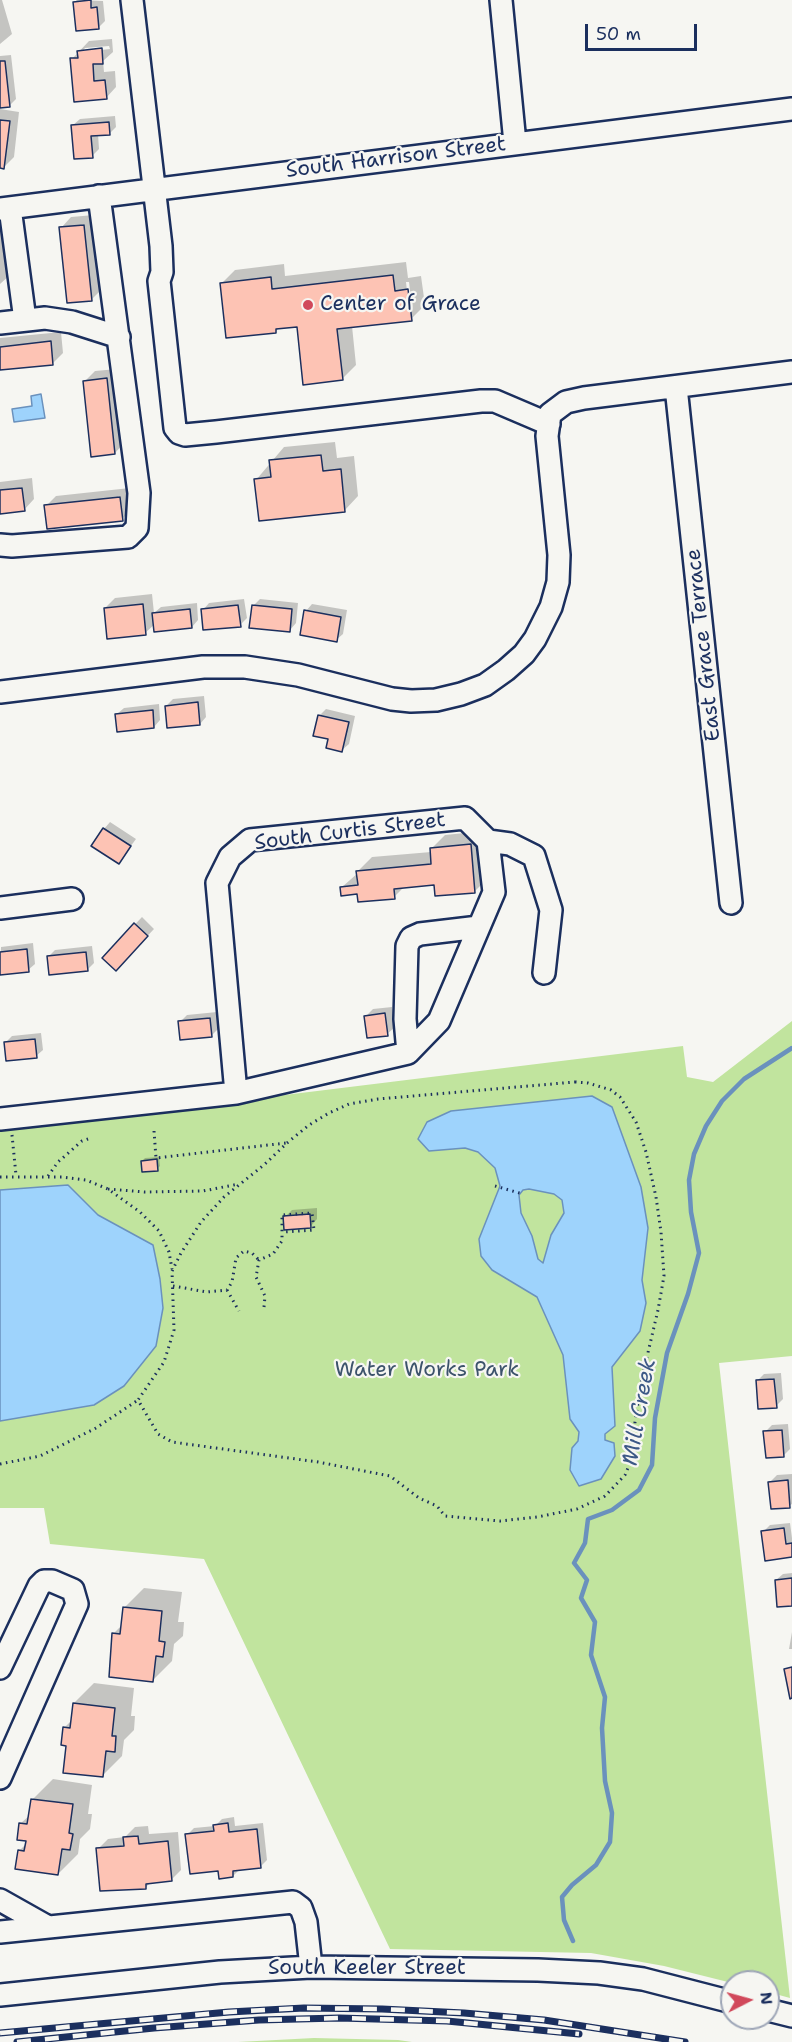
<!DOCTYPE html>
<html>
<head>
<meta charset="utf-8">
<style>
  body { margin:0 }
  #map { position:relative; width:792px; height:2042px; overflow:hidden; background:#f6f6f2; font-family:"Shantell Sans",sans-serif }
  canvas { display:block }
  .north { position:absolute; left:720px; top:1970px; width:60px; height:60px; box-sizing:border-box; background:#f6f6f2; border:2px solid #9ea6b7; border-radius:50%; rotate:84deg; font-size:16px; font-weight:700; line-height:24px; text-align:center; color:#1b2f5e }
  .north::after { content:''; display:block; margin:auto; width:21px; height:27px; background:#d1495b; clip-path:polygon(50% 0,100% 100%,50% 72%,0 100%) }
  .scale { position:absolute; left:585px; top:24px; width:112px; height:27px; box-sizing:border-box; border:3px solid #1b2f5e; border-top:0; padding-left:8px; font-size:18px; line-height:21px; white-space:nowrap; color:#1b2f5e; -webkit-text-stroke:4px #f6f6f2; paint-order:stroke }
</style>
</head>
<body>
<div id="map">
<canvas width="792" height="2042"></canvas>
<div class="north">N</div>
<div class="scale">50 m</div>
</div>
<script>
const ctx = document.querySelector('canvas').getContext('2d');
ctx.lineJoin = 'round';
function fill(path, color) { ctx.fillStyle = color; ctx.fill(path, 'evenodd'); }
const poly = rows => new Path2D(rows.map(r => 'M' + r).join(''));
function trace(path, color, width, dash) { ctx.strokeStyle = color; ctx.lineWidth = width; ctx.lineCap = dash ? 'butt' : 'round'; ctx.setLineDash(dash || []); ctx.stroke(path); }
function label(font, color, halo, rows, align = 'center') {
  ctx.font = font + ' "Shantell Sans",sans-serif'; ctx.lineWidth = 4.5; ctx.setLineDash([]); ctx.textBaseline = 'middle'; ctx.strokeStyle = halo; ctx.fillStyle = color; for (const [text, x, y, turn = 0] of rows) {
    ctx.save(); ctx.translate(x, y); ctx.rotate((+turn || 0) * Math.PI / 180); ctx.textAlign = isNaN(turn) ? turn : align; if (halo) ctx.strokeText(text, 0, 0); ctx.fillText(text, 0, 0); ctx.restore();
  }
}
const green = poly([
  [792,1021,792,1356,719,1363,790,1998,768,1992,768,1982,732,1983,664,1966,591,1953,390,1949,204,1559,50,1544,44,1508,0,1508,0,1130,683,1046,687,1077,713,1082],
  [314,2038,398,2040,412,2042,238,2042]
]);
const water = poly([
  [41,394,45,418,14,422,12,409,32,406,31,396,41,394],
  [592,1096,612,1107,641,1187,648,1228,642,1280,646,1303,640,1331,612,1367,615,1426,605,1434,605,1440,614,1443,615,1456,601,1479,579,1486,570,1470,572,1448,578,1441,579,1432,570,1419,563,1355,537,1297,492,1270,481,1256,479,1239,500,1186,495,1168,478,1152,465,1148,429,1151,418,1139,427,1122,451,1111,592,1096],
  [529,1189,554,1194,562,1200,564,1213,551,1235,543,1263,538,1259,532,1236,521,1213,519,1195,523,1190,529,1189],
  [68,1185,98,1215,153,1245,160,1279,163,1308,156,1346,124,1386,94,1405,0,1421,0,1190,68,1185]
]);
const shadow = poly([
  [0,0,2,0,12,34,0,44],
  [77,0,103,1,105,21,99,27,75,2],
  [112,39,113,52,103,61,104,72,115,71,116,87,106,98,72,59,89,41],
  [109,46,110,49,82,52,85,48],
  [11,55,16,99,9,106,0,107,0,56],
  [0,109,19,112,14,157,4,167,0,167],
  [115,116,116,127,110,133,98,134,99,149,92,156,73,125,80,119],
  [94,215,102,289,92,299,61,228,71,217],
  [6,229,11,274,0,284,0,230],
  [406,262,408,278,421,276,425,305,411,319,352,326,356,365,342,379,298,325,280,327,276,331,221,284,235,270,284,264,285,276],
  [406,282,409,282,412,309,409,309],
  [61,332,63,353,53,363,0,369,0,338],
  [117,369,125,442,115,453,85,381,95,371],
  [335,442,337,458,354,456,358,496,345,510,256,480,284,447],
  [32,478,34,499,24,510,0,512,0,482],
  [130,488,132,509,122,519,46,506,56,496],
  [152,594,154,613,161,607,197,603,198,620,192,627,155,624,145,633,105,608,115,598],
  [244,599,247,618,240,625,203,610,209,603],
  [260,599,298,603,296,623,290,630,253,606],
  [312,604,347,610,343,634,336,640,306,611],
  [204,696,206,717,200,724,166,706,173,699],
  [159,704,160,720,154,727,117,714,124,708],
  [326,709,355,716,349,744,342,750,319,716],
  [110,822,136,839,119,862,104,829],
  [484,831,488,878,475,891,435,883,405,886,394,897,358,893,342,887,358,873,358,871,372,857,431,852,431,849,445,835],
  [142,917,154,929,123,962,104,957],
  [33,943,35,964,28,970,0,973,1,947],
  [92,946,94,963,87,970,49,956,55,950],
  [392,1007,394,1028,387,1034,366,1016,373,1009],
  [217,1012,218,1029,212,1035,180,1022,187,1015],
  [41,1033,43,1050,36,1056,6,1042,12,1036],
  [159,1157,160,1166,157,1169,142,1161,145,1158],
  [317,1208,317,1219,311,1226,285,1217,292,1210],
  [781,1373,783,1399,776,1406,757,1381,764,1374],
  [788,1424,790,1449,784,1455,765,1432,772,1425],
  [792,1474,792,1504,789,1506,770,1482,777,1475],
  [790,1523,792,1538,792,1556,763,1532,770,1525],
  [792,1573,792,1605,776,1580,783,1574],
  [144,1588,182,1592,178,1622,184,1622,183,1636,174,1644,172,1661,152,1681,113,1634,122,1625,124,1608],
  [792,1632,792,1649,789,1649],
  [94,1683,134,1688,131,1716,135,1716,134,1730,124,1740,122,1756,102,1776,68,1745,64,1728,72,1720,74,1703],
  [53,1779,92,1785,88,1814,92,1814,90,1829,80,1839,78,1854,58,1874,19,1851,27,1843,20,1824,31,1814,33,1799],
  [234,1817,235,1826,263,1823,267,1860,260,1867,240,1869,233,1876,219,1870,187,1835,194,1828,215,1826,222,1819],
  [148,1826,149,1834,178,1832,181,1870,171,1880,151,1882,146,1887,98,1849,108,1839,125,1837,135,1827]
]);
const stream = poly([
  [573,1941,564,1920,562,1897,572,1885,596,1865,610,1842,612,1813,605,1781,602,1728,605,1697,591,1655,595,1622,581,1598,587,1580,574,1563,585,1543,588,1519,612,1510,639,1490,652,1465,655,1418,667,1353,688,1294,699,1253,691,1212,689,1180,694,1154,706,1126,722,1101,744,1079,792,1048]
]);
const building = poly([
  [91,0,91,8,97,7,99,29,76,31,73,2,91,0],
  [102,48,103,64,93,64,94,81,105,80,107,99,74,102,70,58,78,58,77,51,102,48],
  [0,61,5,61,10,107,0,108,0,61],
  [0,120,10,121,4,169,0,168,0,120],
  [109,122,110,135,91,136,93,158,74,159,71,125,109,122],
  [84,225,92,301,67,303,59,227,84,225],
  [393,275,395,291,408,289,412,321,337,329,343,380,303,385,297,327,276,329,276,333,226,338,220,283,271,277,272,289,393,275],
  [51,341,53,365,0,370,0,347,51,341],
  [107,378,115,454,91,457,83,381,107,378],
  [321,455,323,471,341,469,345,512,259,521,254,479,271,477,269,460,321,455],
  [22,488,25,511,0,514,0,490,22,488],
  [120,497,123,521,47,529,44,505,120,497],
  [143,604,146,635,107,639,104,608,143,604],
  [238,605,241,627,203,630,201,609,238,605],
  [252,605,292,609,290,632,249,628,252,605],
  [190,609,192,628,154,632,152,613,190,609],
  [304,610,341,617,337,642,300,635,304,610],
  [198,702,200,725,167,728,165,706,198,702],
  [153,710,154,728,117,732,115,714,153,710],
  [318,715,349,722,342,752,326,748,328,739,313,736,318,715],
  [103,828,131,846,119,864,91,846,103,828],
  [471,844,475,893,435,896,434,885,394,889,395,899,358,902,357,894,341,896,340,887,358,885,356,871,431,864,430,848,471,844],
  [134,923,148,936,116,971,102,958,134,923],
  [27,949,29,972,0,975,0,952,27,949],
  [86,952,88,971,49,975,47,956,86,952],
  [385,1013,388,1036,367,1038,364,1016,385,1013],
  [210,1018,212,1037,180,1040,178,1021,210,1018],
  [35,1039,37,1058,6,1061,4,1042,35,1039],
  [157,1159,158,1171,142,1172,141,1161,157,1159],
  [310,1214,311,1228,284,1230,283,1216,310,1214],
  [774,1379,777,1408,758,1409,756,1380,774,1379],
  [782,1430,784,1457,766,1458,763,1431,782,1430],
  [788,1480,790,1508,771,1509,768,1482,788,1480],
  [784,1528,786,1544,792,1543,792,1557,765,1561,761,1531,784,1528],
  [792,1578,792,1606,777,1607,775,1580,792,1578],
  [123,1607,162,1611,159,1641,165,1642,163,1657,156,1656,153,1682,109,1677,112,1633,120,1634,123,1607],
  [792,1667,792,1698,790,1699,784,1669,792,1667],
  [73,1703,115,1708,112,1736,116,1736,115,1752,106,1751,103,1777,63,1773,66,1746,61,1745,63,1727,70,1728,73,1703],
  [31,1799,73,1804,69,1833,73,1834,70,1850,62,1849,58,1875,15,1869,18,1850,24,1851,26,1841,17,1840,19,1823,27,1824,31,1799],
  [228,1823,229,1832,257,1829,261,1868,233,1871,233,1877,219,1879,218,1871,190,1874,185,1834,214,1831,213,1825,228,1823],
  [138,1836,139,1844,168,1841,172,1881,146,1884,146,1889,100,1891,96,1848,124,1846,123,1837,138,1836]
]);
const path = poly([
  [575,1082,588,1083,611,1090,620,1097,636,1122,646,1152,656,1197,661,1232,664,1276,658,1310,642,1378,635,1422,634,1453,625,1475,605,1496,577,1509,537,1517,500,1521,445,1516,437,1506,419,1498,390,1476,318,1462,172,1442,158,1434,138,1400,164,1362,174,1330,172,1271,181,1253,201,1222,224,1197,265,1164,287,1143,309,1125,329,1113,349,1104,378,1099,575,1082],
  [154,1131,156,1158,286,1143],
  [12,1135,16,1175],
  [48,1176,58,1162,82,1141,91,1138],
  [0,1177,62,1177,86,1180,108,1189,140,1212,159,1231,169,1252,172,1269],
  [495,1186,523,1194],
  [108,1189,144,1192,203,1191,239,1184],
  [173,1286,207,1292,227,1290,232,1282,236,1258,244,1251,252,1253,259,1260],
  [227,1290,239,1311],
  [264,1307,265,1296,256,1277,259,1260,273,1254,282,1241,282,1215,312,1213,314,1230,283,1232],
  [0,1464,40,1456,96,1428,138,1400]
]);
const minor = poly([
  [132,0,161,246,162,272,159,281,175,428,179,433,185,435,216,432,481,401,495,401,549,424],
  [501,0,515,143],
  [10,208,25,320],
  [0,209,792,109],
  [0,323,45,318,72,322,119,337],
  [676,387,731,903],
  [0,545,12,546,128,537,137,528,139,493,99,196],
  [0,692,203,667,245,667,298,675,392,699,411,701,436,700,461,694,485,685,506,670,524,654,535,639,551,607,558,582,559,555,547,436,550,414,566,402,584,398,792,372],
  [488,841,510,844,534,856,551,910,544,973],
  [0,908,72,899],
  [408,1053,405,1019,407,946,411,938,420,934,479,927],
  [0,1119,236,1093,408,1053,439,1021,494,892,488,841,465,818,250,840,230,857,217,883,236,1093],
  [0,1668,39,1586,44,1581,52,1581,73,1590,77,1604,0,1778],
  [0,1900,48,1927],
  [0,1932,293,1902,301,1908,306,1922,311,1967],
  [0,1995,220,1972,311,1967,538,1970,599,1973,643,1979,732,2002],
  [768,2010,792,2016]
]);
const rail = poly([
  [0,2033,229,2012,304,2008,382,2009,464,2013,544,2020,685,2042],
  [17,2042,154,2028,259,2020,339,2018,447,2021,579,2034]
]);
const markers = [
  [308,305,6,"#d1495b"]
];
const streetNames = [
  ["South Harrison Street",396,158,-7],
  ["East Grace Terrace",704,645,-96],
  ["South Curtis Street",350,832,-7],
  ["South Keeler Street",367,1969]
];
const poiNames = [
  ["Center of Grace",320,305]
];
const parkNames = [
  ["Water Works Park",427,1371]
];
const waterNames = [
  ["Mill Creek",640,1412,-80]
];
fill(green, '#c1e49e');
fill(water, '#9ed3fc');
trace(water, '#6a91bd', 1.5);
fill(shadow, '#0003');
trace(stream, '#6a91bd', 4.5);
fill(building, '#fdc3b4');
trace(building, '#1b2f5e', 1.5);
trace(minor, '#1b2f5e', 26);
trace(path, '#1b2f5e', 3, [1.5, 4.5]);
trace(minor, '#f6f6f2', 21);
trace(rail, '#1b2f5e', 7);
trace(rail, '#f6f6f2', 4.5, [14]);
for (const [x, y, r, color] of markers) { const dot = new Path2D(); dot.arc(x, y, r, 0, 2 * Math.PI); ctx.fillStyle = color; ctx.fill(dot); trace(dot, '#f6f6f2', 2); }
label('21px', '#1b2f5e', '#f6f6f2', streetNames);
label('21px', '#1b2f5e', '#f6f6f2', poiNames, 'left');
label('21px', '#3c536b', '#f6f6f2', parkNames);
label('italic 22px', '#3c5886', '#f6f6f2', waterNames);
</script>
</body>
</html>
